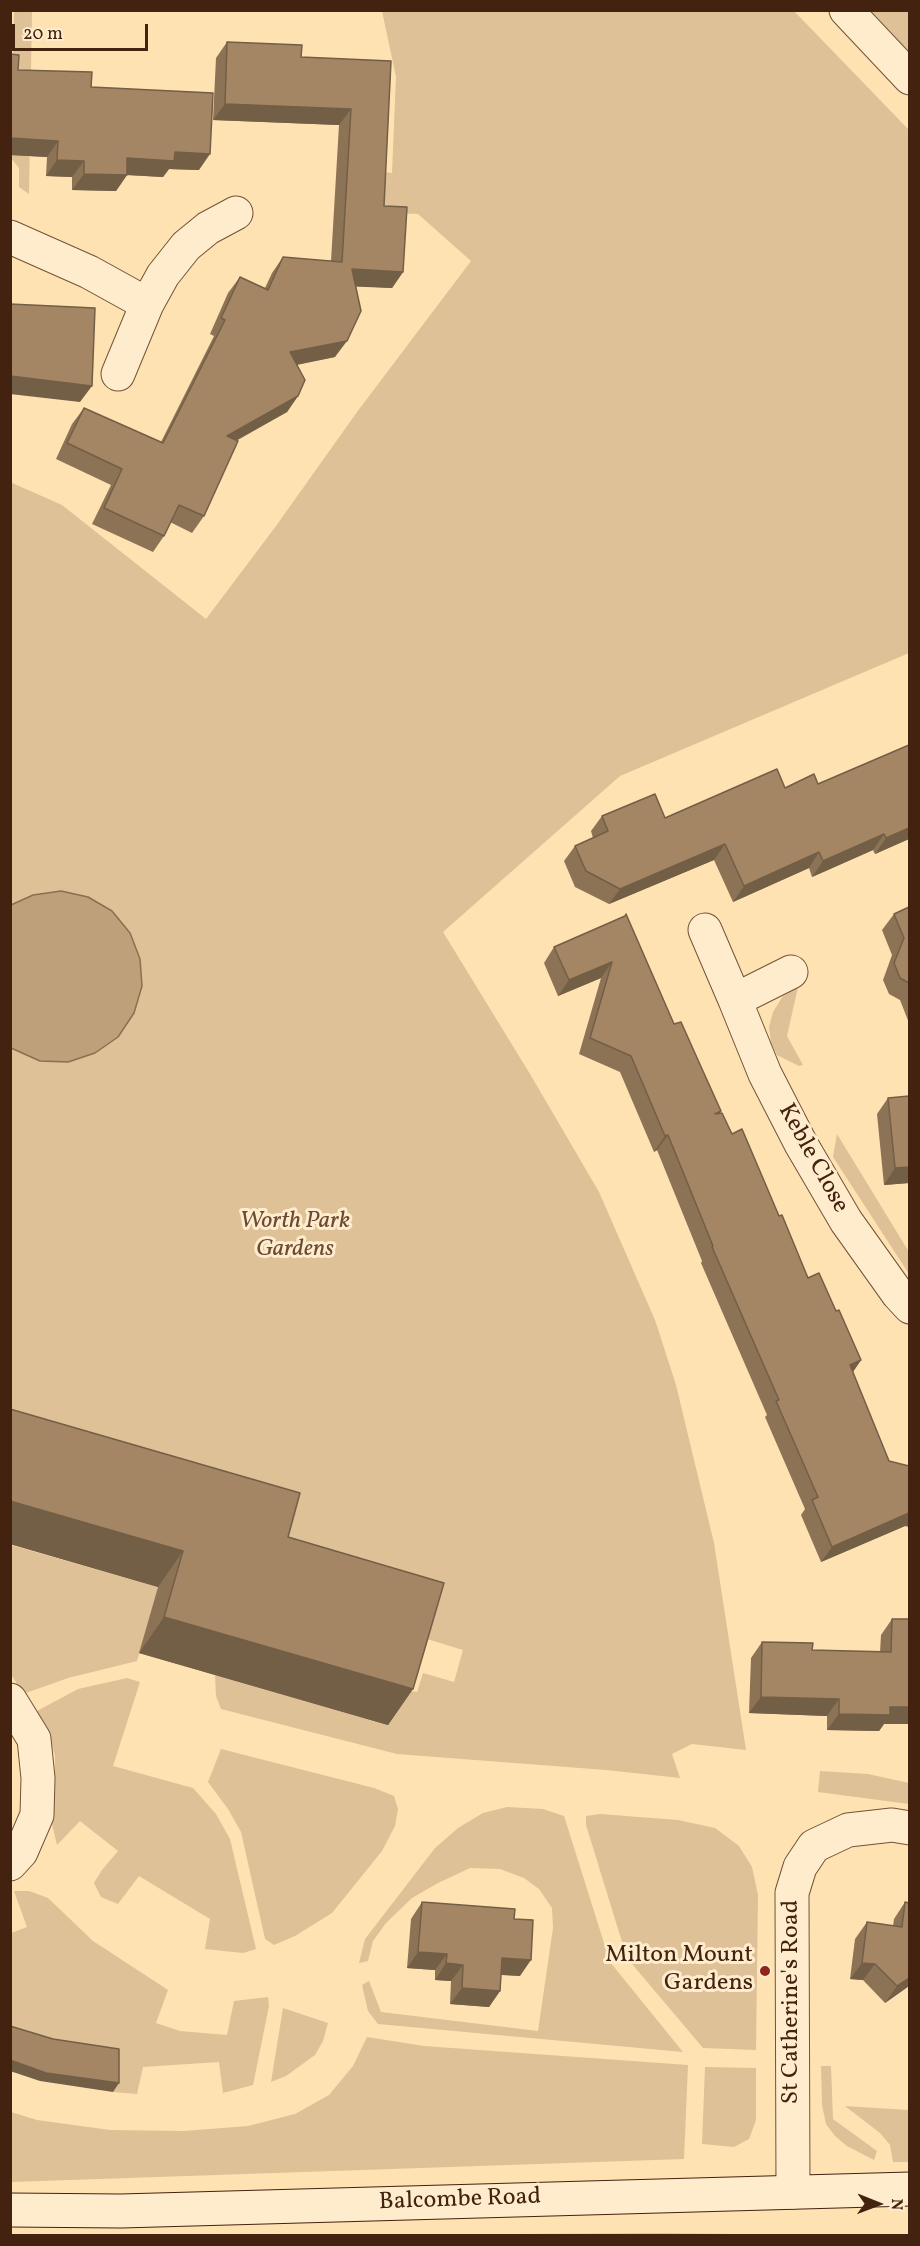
<!DOCTYPE html>
<html>
<head>
<meta charset="utf-8">
<style>
  body { margin:0 }
  #map { position:relative; width:920px; height:2246px; overflow:hidden; background:#fee2b2; font-family:Vollkorn,serif }
  canvas { display:block }
  .frame { position:absolute; inset:0; border:12px solid #432210; pointer-events:none }
  .north { position:absolute; left:848px; top:2174px; width:60px; height:60px; -webkit-text-stroke:4px #feeccd; paint-order:stroke; rotate:91deg; font-size:16px; font-weight:700; line-height:24px; text-align:center; color:#432210 }
  .north::after { content:''; display:block; margin:auto; width:21px; height:27px; background:#432210; clip-path:polygon(50% 0,100% 100%,50% 72%,0 100%) }
  .scale { position:absolute; left:12px; top:24px; width:136px; height:27px; box-sizing:border-box; border:3px solid #432210; border-top:0; padding-left:8px; font-size:18px; line-height:21px; white-space:nowrap; color:#432210; -webkit-text-stroke:4px #feeccd; paint-order:stroke }
</style>
</head>
<body>
<div id="map">
<canvas width="920" height="2246"></canvas>
<div class="frame"></div>
<div class="north">N</div>
<div class="scale">20 m</div>
</div>
<script>
const ctx = document.querySelector('canvas').getContext('2d');
ctx.lineJoin = 'round';
function fill(path, color) { ctx.fillStyle = color; ctx.fill(path, 'evenodd'); }
const poly = rows => new Path2D(rows.map(r => 'M' + r).join(''));
function trace(path, color, width, dash) { ctx.strokeStyle = color; ctx.lineWidth = width; ctx.lineCap = dash ? 'butt' : 'round'; ctx.setLineDash(dash || []); ctx.stroke(path); }
function label(font, color, halo, rows, align = 'center') {
  ctx.font = font + ' Vollkorn,serif'; ctx.lineWidth = 6; ctx.setLineDash([]); ctx.textBaseline = 'middle'; ctx.strokeStyle = halo; ctx.fillStyle = color; for (const [text, x, y, turn = 0] of rows) {
    ctx.save(); ctx.translate(x, y); ctx.rotate((+turn || 0) * Math.PI / 180); ctx.textAlign = isNaN(turn) ? turn : align; if (halo) ctx.strokeText(text, 0, 0); ctx.fillText(text, 0, 0); ctx.restore();
  }
}
const green = poly([
  [14,11,32,11,29,194,19,187,19,168,11,158],
  [382,11,794,11,909,130,909,653,620,776,443,932,530,1074,599,1192,655,1320,676,1385,714,1543,746,1750,692,1744,672,1754,680,1778,606,1770,397,1754,221,1709,216,1696,215,1674,399,1689,417,1692,423,1673,454,1682,463,1650,414,1635,11,1453,10,482,62,505,206,619,276,526,357,412,471,261,418,214,368,212,374,171,392,173,396,77],
  [870,11,909,11,909,52],
  [798,987,787,1036,803,1065,799,1066,777,1055,771,1043,769,1027,773,1012,783,996],
  [837,1134,909,1252,909,1274,833,1157],
  [11,1545,158,1587,137,1661,68,1678,23,1694,11,1674],
  [127,1678,140,1682,113,1766,193,1788,216,1814,230,1839,256,1949,243,1953,205,1949,210,1919,139,1876,118,1904,101,1897,94,1883,102,1870,118,1851,80,1821,57,1845,52,1824,55,1794,55,1756,48,1731,37,1711,78,1689],
  [221,1749,374,1788,394,1796,398,1809,395,1826,382,1851,332,1913,295,1936,274,1945,265,1939,241,1832,228,1809,208,1782],
  [820,1771,868,1774,909,1783,909,1804,818,1792],
  [507,1807,543,1809,564,1816,610,1962,683,2052,378,2024,368,2011,362,1985,369,1981,381,2012,538,2031,553,1928,552,1908,539,1889,524,1878,500,1869,470,1868,438,1883,412,1898,386,1923,373,1941,368,1961,359,1963,365,1939,435,1848,458,1828,483,1813],
  [600,1814,678,1820,715,1828,739,1846,752,1867,758,1895,756,2050,703,2048,627,1958,586,1825,586,1816],
  [14,1891,29,1891,48,1898,93,1941,168,1990,156,2023,180,2031,227,2035,234,2001,268,1997,269,2006,253,2085,223,2093,219,2062,143,2067,137,2094,113,2092,113,2057,11,2036,11,1933,27,1927],
  [283,2008,328,2023,323,2041,315,2055,286,2076,271,2082],
  [367,2037,424,2046,688,2065,684,2159,11,2182,11,2112,37,2120,110,2130,184,2131,248,2126,295,2114,329,2095,353,2066],
  [821,2066,831,2066,833,2119,877,2151,874,2160,847,2146,835,2136,826,2124,822,2105],
  [705,2067,756,2068,756,2120,749,2139,734,2147,702,2144],
  [845,2106,909,2110,909,2162,893,2162,890,2145,880,2133],
  [660,2233,811,2235,369,2235,370,2235]
]);
const water = poly([
  [61,891,88,897,112,911,130,933,140,959,142,986,134,1013,118,1037,95,1053,68,1062,40,1061,11,1048,11,905,33,895,61,891]
]);
const street = poly([
  [846,10,910,78],
  [10,237,89,272,147,304],
  [118,374,147,304,163,275,186,246,208,228,236,213],
  [705,930,735,1000,791,972],
  [735,1000,765,1074,801,1144,846,1221,898,1294,910,1307],
  [10,1700,34,1739,38,1778,37,1815,21,1852,10,1864],
  [793,2192,792,1893,800,1867,814,1846,848,1830,892,1825,910,1828]
]);
const secondary = poly([
  [10,2210,121,2211,910,2189]
]);
const wall = poly([
  [227,42,301,57,391,61,384,206,403,272,392,288,356,286,335,357,297,365,298,396,287,412,236,441,204,516,192,533,170,522,164,536,153,552,92,524,111,485,56,459,72,424,84,408,161,442,214,336,210,334,228,293,240,277,265,288,272,273,283,257,331,261,339,125,213,120,216,58],
  [10,54,18,70,91,87,199,170,169,169,163,177,127,175,116,191,72,190,72,177,46,176,47,157,10,155],
  [909,745,909,839,875,854,873,850,812,877,809,868,733,902,714,860,609,904,575,887,564,861,575,846,593,838,591,831,602,816,665,818,785,788,818,784],
  [909,907,909,1023,900,1000,889,994,883,980,892,955,882,930,894,914],
  [626,914,674,1024,720,1114,779,1216,808,1278,836,1311,861,1360,853,1372,905,1526,821,1562,801,1515,805,1509,765,1417,767,1415,701,1263,702,1261,657,1150,654,1152,620,1072,579,1054,601,978,558,996,544,963,554,947,624,917],
  [888,1098,909,1183,884,1185,877,1114],
  [10,1409,288,1537,413,1689,388,1725,139,1653,158,1587,10,1544],
  [892,1619,909,1619,884,1724,879,1731,827,1730,827,1716,749,1713,751,1658,762,1642,812,1650,880,1652,881,1635],
  [422,1902,514,1919,520,1976,501,1975,500,1991,489,2007,450,2004,451,1981,435,1980,435,1970,407,1968,411,1919],
  [905,1902,909,1986,885,2003,863,1980,850,1979,855,1939,867,1922,893,1926,894,1919]
]);
const shadedWall = poly([
  [225,104,351,109,339,125,213,120],
  [10,138,58,141,47,157,10,155],
  [175,152,210,154,199,170,169,169,163,177,127,175,116,191,72,190,84,174,127,158],
  [57,160,84,161,72,177,46,176],
  [352,269,403,272,392,288,341,286],
  [347,341,335,357,279,368,290,352],
  [10,376,92,386,80,402,10,394],
  [298,396,287,412,215,452,227,436],
  [909,828,909,839,875,854,886,838],
  [884,834,873,850,812,877,823,861],
  [725,844,714,860,609,904,620,889],
  [819,852,809,868,733,902,744,886],
  [612,962,601,978,558,996,569,980],
  [668,1135,657,1150,654,1152,665,1136],
  [909,1167,909,1183,884,1185,895,1168],
  [861,1360,850,1376,850,1365],
  [10,1501,183,1551,158,1587,10,1544],
  [909,1513,909,1527,905,1526,821,1562,832,1547],
  [164,1617,413,1689,388,1725,139,1653],
  [761,1697,839,1699,827,1716,749,1713],
  [890,1707,909,1707,909,1724,884,1724,879,1731,827,1730,839,1714],
  [418,1952,447,1954,435,1970,407,1968],
  [502,1958,531,1960,520,1976,491,1974],
  [446,1963,463,1965,451,1981,435,1980],
  [862,1963,875,1964,863,1980,850,1979],
  [909,1978,909,1986,885,2003,897,1986],
  [462,1988,500,1991,489,2007,450,2004],
  [10,2060,119,2083,113,2092,40,2081,10,2071]
]);
const building = poly([
  [227,42,302,45,301,57,391,61,384,206,407,207,403,272,352,269,361,311,347,341,290,352,305,380,298,396,227,436,238,441,204,516,179,505,164,536,104,508,122,469,67,443,84,408,163,443,225,320,221,318,240,277,268,290,283,257,342,262,351,109,225,104,227,42],
  [10,54,19,55,18,70,92,72,91,87,213,93,210,154,175,152,174,161,127,158,127,175,84,174,84,161,57,160,58,141,10,138,10,54],
  [10,304,95,308,92,386,10,376,10,304],
  [909,745,909,828,886,838,884,834,823,861,819,852,744,886,725,844,620,889,586,871,575,846,608,831,602,816,655,794,665,818,777,769,785,788,814,774,818,784,909,745],
  [909,907,909,983,900,978,894,963,904,938,894,914,909,907],
  [626,914,674,1024,681,1022,698,1060,721,1111,715,1114,722,1113,732,1134,742,1129,779,1216,782,1215,808,1278,819,1273,836,1311,839,1310,861,1360,850,1365,889,1461,909,1466,909,1513,832,1547,812,1500,818,1497,776,1401,779,1400,712,1247,713,1246,668,1135,665,1136,631,1056,590,1038,612,962,569,980,554,947,625,916,626,914],
  [909,1096,909,1167,895,1168,888,1098,909,1096],
  [10,1409,300,1493,288,1537,444,1583,413,1689,164,1617,183,1551,10,1501,10,1409],
  [892,1619,909,1619,909,1707,890,1707,890,1715,839,1714,839,1699,761,1697,762,1642,813,1643,812,1650,891,1652,892,1619],
  [422,1902,515,1909,514,1919,533,1920,531,1960,502,1958,500,1991,462,1988,463,1965,446,1963,447,1954,418,1952,422,1902],
  [905,1902,909,1903,909,1978,897,1986,875,1964,862,1963,867,1922,902,1927,905,1902],
  [10,2026,53,2039,119,2049,119,2083,46,2073,10,2060,10,2026]
]);
const markers = [
  [765,1971,6,"#8f2418"]
];
const streetNames = [
  ["Keble Close",812,1159,61],
  ["St Catherine's Road",793,2002,-90],
  ["Balcombe Road",460,2201,-2]
];
const parkNames = [
  ["Worth Park",295,1223],
  ["Gardens",295,1251]
];
const poiNames = [
  ["Milton Mount",753,1957],
  ["Gardens",753,1985]
];
fill(green, '#dec196');
fill(water, '#bea17b');
trace(water, '#8d6e50', 1.5);
trace(street, '#725238', 35);
trace(secondary, '#432210', 35);
trace(street, '#feeccd', 33);
trace(secondary, '#feeccd', 33);
fill(wall, '#8d7356');
fill(shadedWall, '#735e46');
fill(building, '#a48664');
trace(building, '#735e46', 1.5);
for (const [x, y, r, color] of markers) { const dot = new Path2D(); dot.arc(x, y, r, 0, 2 * Math.PI); ctx.fillStyle = color; ctx.fill(dot); trace(dot, '#feeccd', 2); }
label('24px', '#432210', '#feeccd', streetNames);
label('italic 24px', '#6a4a32', '#feeccd', parkNames);
label('24px', '#432210', '#feeccd', poiNames, 'right');
</script>
</body>
</html>
